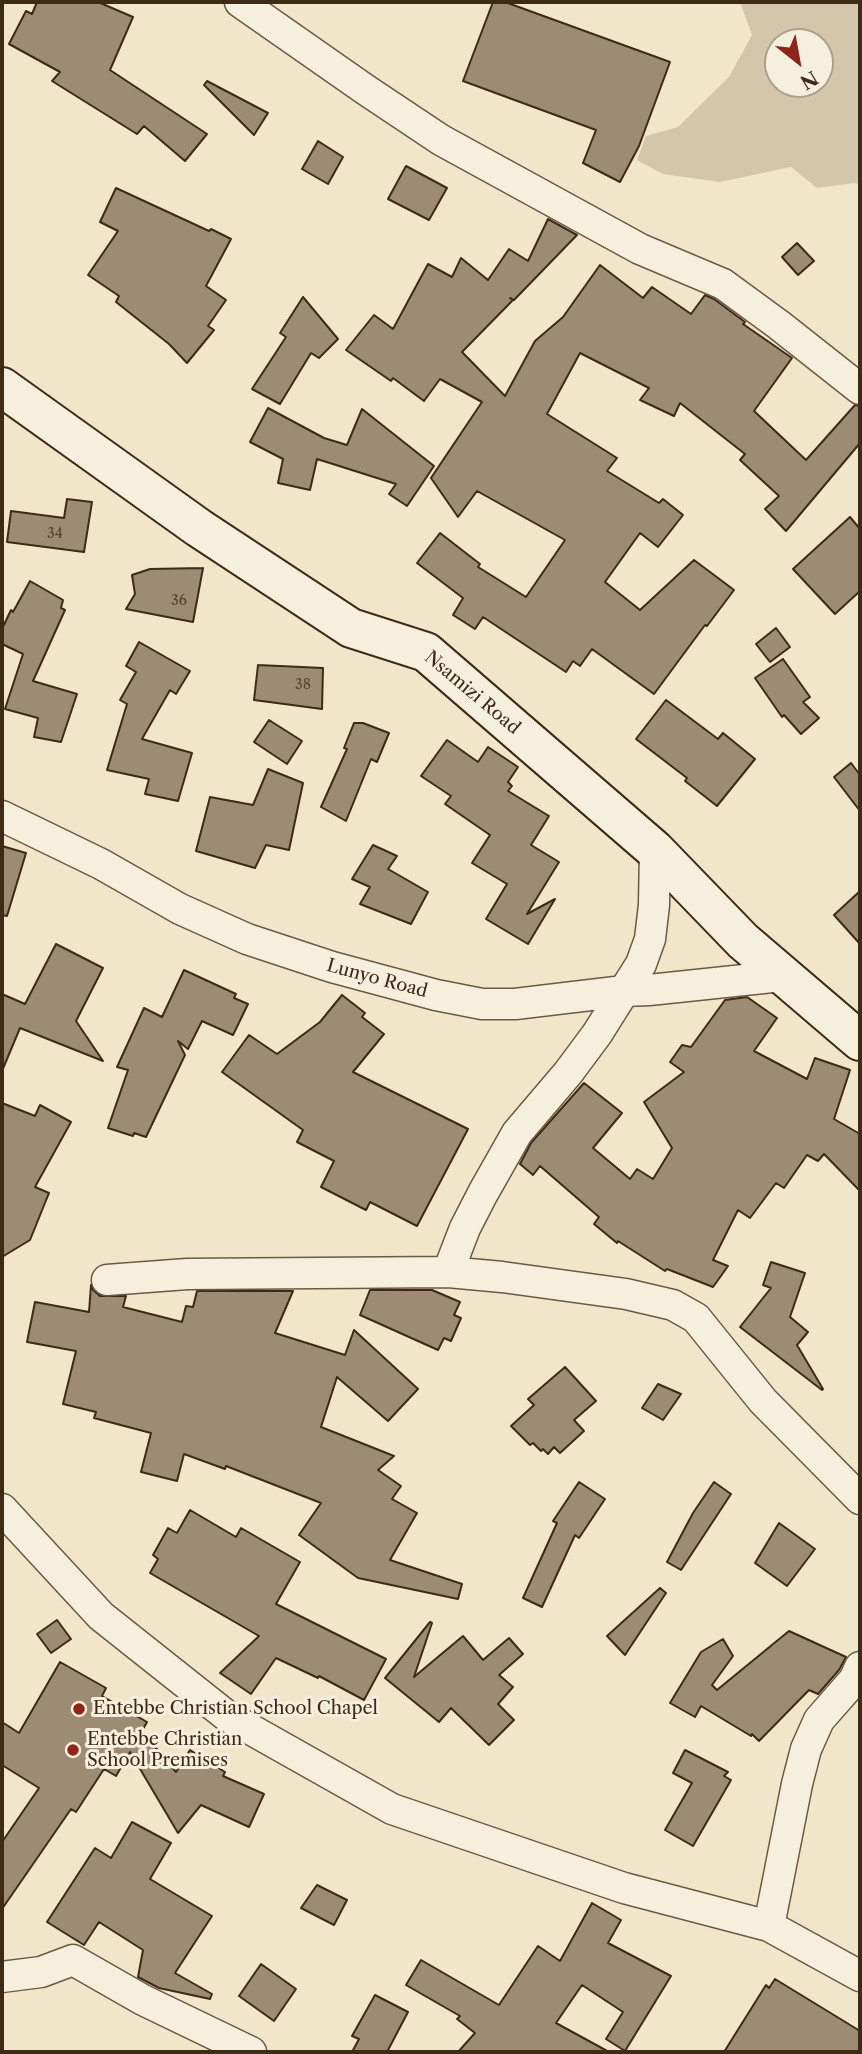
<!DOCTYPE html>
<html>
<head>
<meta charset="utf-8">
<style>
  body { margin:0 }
  #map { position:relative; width:862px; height:2054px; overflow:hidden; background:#f2e6ca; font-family:"Libre Caslon Text",serif }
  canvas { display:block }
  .frame { position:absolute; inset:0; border:4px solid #3e2b16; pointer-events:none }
  .north { position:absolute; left:764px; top:28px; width:70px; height:70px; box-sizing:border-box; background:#f7efdd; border:2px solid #ada18d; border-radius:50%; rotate:149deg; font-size:19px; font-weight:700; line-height:28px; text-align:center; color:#3e2b16 }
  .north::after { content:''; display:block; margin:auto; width:24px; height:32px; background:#8f2418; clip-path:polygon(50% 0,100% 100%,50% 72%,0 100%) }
</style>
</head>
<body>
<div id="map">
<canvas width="862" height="2054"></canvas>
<div class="frame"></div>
<div class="north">N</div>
</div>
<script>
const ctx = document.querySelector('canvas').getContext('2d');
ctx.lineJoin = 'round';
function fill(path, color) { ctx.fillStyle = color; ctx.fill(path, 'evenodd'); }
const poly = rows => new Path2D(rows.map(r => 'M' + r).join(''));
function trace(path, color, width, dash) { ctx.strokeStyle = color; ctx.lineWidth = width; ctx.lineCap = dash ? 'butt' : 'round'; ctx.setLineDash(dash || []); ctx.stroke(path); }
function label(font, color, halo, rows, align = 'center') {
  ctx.font = font + ' "Libre Caslon Text",serif'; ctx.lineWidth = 6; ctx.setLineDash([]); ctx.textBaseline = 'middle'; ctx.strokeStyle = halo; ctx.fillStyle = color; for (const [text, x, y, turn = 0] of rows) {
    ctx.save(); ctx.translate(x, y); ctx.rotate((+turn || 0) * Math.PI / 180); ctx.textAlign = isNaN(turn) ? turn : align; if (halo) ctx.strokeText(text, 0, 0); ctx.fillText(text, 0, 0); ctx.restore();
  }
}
const green = poly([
  [740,2,860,2,860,184,854,183,817,188,791,167,720,182,663,174,637,160,646,136,678,127,729,77,752,35],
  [778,42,820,42,820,84,778,84]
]);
const building = poly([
  [37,2,98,2,133,17,110,70,207,134,185,161,144,126,137,134,52,81,60,72,9,44,26,11,32,14,37,2],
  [493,2,505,2,670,62,639,146,620,182,583,163,596,130,463,81,493,2],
  [207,81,268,113,254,135,204,85,207,81],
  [318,141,343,157,328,184,302,169,318,141],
  [406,166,447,188,429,220,388,199,406,166],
  [116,188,209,231,211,229,231,239,206,286,226,300,208,326,214,330,187,363,169,344,116,302,119,296,88,275,118,231,100,222,116,188],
  [548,219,577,235,514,300,510,298,513,300,462,352,505,396,535,341,563,317,600,265,643,298,652,287,691,314,705,295,714,299,745,322,743,324,792,358,754,411,806,460,855,405,860,406,860,443,786,531,765,509,779,496,740,460,745,454,680,403,674,416,640,400,649,388,580,353,547,414,617,458,607,471,659,503,663,499,683,515,658,547,640,533,605,582,640,610,694,560,734,590,707,626,705,625,654,694,592,649,580,666,573,661,566,672,483,617,475,629,453,615,463,598,417,563,440,533,480,564,478,567,526,597,565,540,477,491,458,517,431,478,482,402,440,379,424,401,393,378,391,381,346,350,374,315,393,329,428,264,452,277,461,258,488,280,509,249,528,261,548,219],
  [797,243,814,261,798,275,782,257,797,243],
  [303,297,338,339,319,358,311,353,280,404,252,389,286,337,280,333,303,297],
  [268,408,324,438,347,445,362,409,434,466,407,506,389,494,396,484,317,459,310,490,278,483,283,459,250,442,268,408],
  [67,499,92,502,84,552,7,542,11,511,64,518,67,499],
  [850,517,860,529,860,591,835,614,793,569,850,517],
  [203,568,193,622,126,609,135,594,132,575,150,569,203,568],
  [30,581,63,600,61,608,65,610,33,681,77,694,61,742,34,737,38,718,5,709,23,654,2,644,2,629,11,610,13,612,30,581],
  [776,628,790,647,770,662,756,644,776,628],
  [139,642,190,671,176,694,170,690,142,739,192,753,178,801,145,794,149,779,107,770,127,704,120,700,136,672,126,666,139,642],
  [783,659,810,697,803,702,819,718,801,734,784,715,782,717,755,678,783,659],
  [258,665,323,668,322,709,254,700,258,665],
  [666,700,718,739,723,733,755,759,717,806,685,781,687,778,636,739,666,700],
  [269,720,302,741,287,764,254,742,269,720],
  [354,723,363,723,389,733,377,762,371,759,346,821,321,807,347,749,344,748,354,723],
  [447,740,478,762,488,747,518,767,508,782,512,786,508,791,549,816,531,845,559,862,527,914,555,899,528,944,486,919,507,884,472,863,490,835,445,804,451,796,421,776,447,740],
  [851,763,860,775,860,811,834,777,851,763],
  [268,769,303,783,289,850,266,845,255,868,196,851,210,797,253,805,268,769],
  [373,845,397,856,388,869,428,892,411,924,360,904,370,887,352,879,373,845],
  [2,846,26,853,7,916,2,915,2,846],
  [860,891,860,944,834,915,860,891],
  [56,944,103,968,76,1021,103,1061,20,1028,2,1071,2,994,25,1004,56,944],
  [184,970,236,994,234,998,248,1004,233,1035,202,1021,188,1049,178,1041,185,1055,146,1137,134,1133,133,1136,108,1128,128,1070,117,1067,144,1008,162,1017,184,970],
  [342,995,365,1013,362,1017,384,1034,353,1072,468,1129,417,1226,370,1202,366,1210,321,1187,334,1161,297,1142,303,1130,222,1072,249,1035,277,1054,320,1022,342,995],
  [747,997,777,1018,754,1051,807,1079,815,1058,850,1070,834,1119,860,1134,860,1191,824,1154,818,1161,807,1155,784,1188,776,1183,750,1218,738,1210,713,1260,728,1266,713,1287,667,1269,665,1271,618,1241,617,1243,594,1224,599,1217,540,1166,533,1175,520,1164,531,1143,584,1083,622,1113,593,1148,630,1179,637,1169,653,1179,672,1148,644,1102,684,1072,670,1062,682,1045,691,1047,725,1000,747,997],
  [2,1103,35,1116,40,1105,71,1122,35,1187,49,1193,30,1240,2,1257,2,1103],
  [771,1262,805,1273,790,1317,808,1332,797,1345,823,1389,822,1390,740,1327,771,1288,763,1285,771,1262],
  [91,1285,93,1290,100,1296,126,1296,123,1307,182,1322,186,1306,193,1307,197,1291,293,1291,275,1333,345,1355,354,1330,418,1389,388,1421,337,1377,321,1427,394,1456,378,1470,401,1486,392,1499,417,1513,390,1560,462,1584,458,1599,358,1578,299,1535,321,1503,226,1466,225,1469,184,1454,177,1481,141,1472,151,1433,94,1418,96,1412,63,1404,76,1351,27,1342,35,1302,89,1312,91,1285],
  [370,1290,432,1290,460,1302,454,1315,461,1318,451,1341,444,1338,438,1350,360,1315,370,1290],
  [565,1367,596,1401,574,1420,584,1431,560,1453,554,1447,548,1454,543,1449,541,1451,533,1443,530,1445,511,1426,534,1405,528,1399,565,1367],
  [658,1384,681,1394,663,1420,642,1408,658,1384],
  [579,1482,605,1499,579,1538,575,1535,542,1607,523,1598,557,1523,553,1521,579,1482],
  [714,1482,731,1494,681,1570,667,1562,693,1513,714,1482],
  [190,1510,236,1537,241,1528,300,1562,276,1604,386,1659,364,1700,319,1676,318,1678,276,1658,251,1694,220,1673,259,1636,150,1573,158,1559,153,1555,168,1528,177,1533,190,1510],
  [779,1523,815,1549,787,1586,755,1563,779,1523],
  [660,1588,666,1593,625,1655,607,1636,660,1588],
  [57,1620,71,1639,51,1653,37,1634,57,1620],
  [430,1622,432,1623,414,1677,463,1636,483,1660,509,1638,523,1654,499,1675,513,1687,498,1704,514,1720,489,1745,451,1708,439,1722,385,1678,430,1622],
  [789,1631,846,1657,839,1670,818,1694,809,1690,759,1741,752,1734,751,1736,701,1706,695,1717,670,1703,701,1652,723,1639,733,1656,712,1685,717,1690,789,1631],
  [60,1662,106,1688,102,1696,147,1722,142,1731,176,1772,190,1750,225,1772,223,1776,264,1794,249,1827,201,1805,178,1833,130,1752,116,1776,104,1769,76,1812,71,1809,2,1909,2,1842,39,1788,2,1765,2,1722,19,1733,60,1662],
  [685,1750,728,1772,724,1776,731,1780,693,1846,665,1830,692,1783,673,1773,685,1750],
  [132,1822,171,1843,150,1879,212,1916,175,1973,212,1994,210,1999,159,1988,138,1977,143,1950,99,1922,84,1945,47,1922,95,1848,111,1858,132,1822],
  [317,1885,347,1900,334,1925,301,1908,317,1885],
  [592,1903,621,1920,608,1943,671,1976,625,2051,606,2039,623,2012,582,1985,556,2023,609,2052,458,2052,475,2033,457,2019,460,2016,406,1985,421,1960,499,2005,538,1946,560,1961,592,1903],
  [261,1964,296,1989,274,2021,239,1996,261,1964],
  [775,1979,860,2031,860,2052,724,2052,766,1985,769,1988,775,1979],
  [375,1995,408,2012,387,2052,352,2052,359,2039,352,2036,375,1995]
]);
const street = poly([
  [240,2,366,90,441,140,640,249,723,284,779,325,860,389],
  [2,816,101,864,180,909,247,939,332,967,436,995,482,1004,515,1004,624,991,649,990,782,976],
  [448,1272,465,1228,483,1193,517,1133,568,1073,597,1034,641,964,650,939,654,905,655,850],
  [107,1280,187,1274,448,1272,502,1277,626,1294,673,1305,696,1318,763,1401,860,1499],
  [2,1509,101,1616,227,1716,392,1809,624,1888,769,1926,860,1976],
  [769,1926,797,1784,806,1749,819,1720,854,1680,860,1667],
  [2,1977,41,1972,73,1960,143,2000,251,2052]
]);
const secondary = poly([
  [2,387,199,528,351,628,426,652,655,850,743,941,860,1041]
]);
const markers = [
  [79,1709,7,"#8f2418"],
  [73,1750,7,"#8f2418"]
];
const numberNames = [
  ["34",55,534],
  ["36",179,601],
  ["38",303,685]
];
const streetNames = [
  ["Nsamizi Road",472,693,40],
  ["Lunyo Road",377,979,15]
];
const poiNames = [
  ["Entebbe Christian School Chapel",93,1709],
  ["Entebbe Christian",87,1740],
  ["School Premises",87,1761]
];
fill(green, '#d3c6ab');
fill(building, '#9c8c74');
trace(building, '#3e2b16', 2);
trace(street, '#6b5a43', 33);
trace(secondary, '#3e2b16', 42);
trace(street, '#f7efdd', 30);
trace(secondary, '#f7efdd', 38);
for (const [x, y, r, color] of markers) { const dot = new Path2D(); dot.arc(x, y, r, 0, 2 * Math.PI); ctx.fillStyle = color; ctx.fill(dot); trace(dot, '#f7efdd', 2.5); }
label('14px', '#56432e', null, numberNames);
label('18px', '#3e2b16', '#f7efdd', streetNames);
label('18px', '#3e2b16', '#f7efdd', poiNames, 'left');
</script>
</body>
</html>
